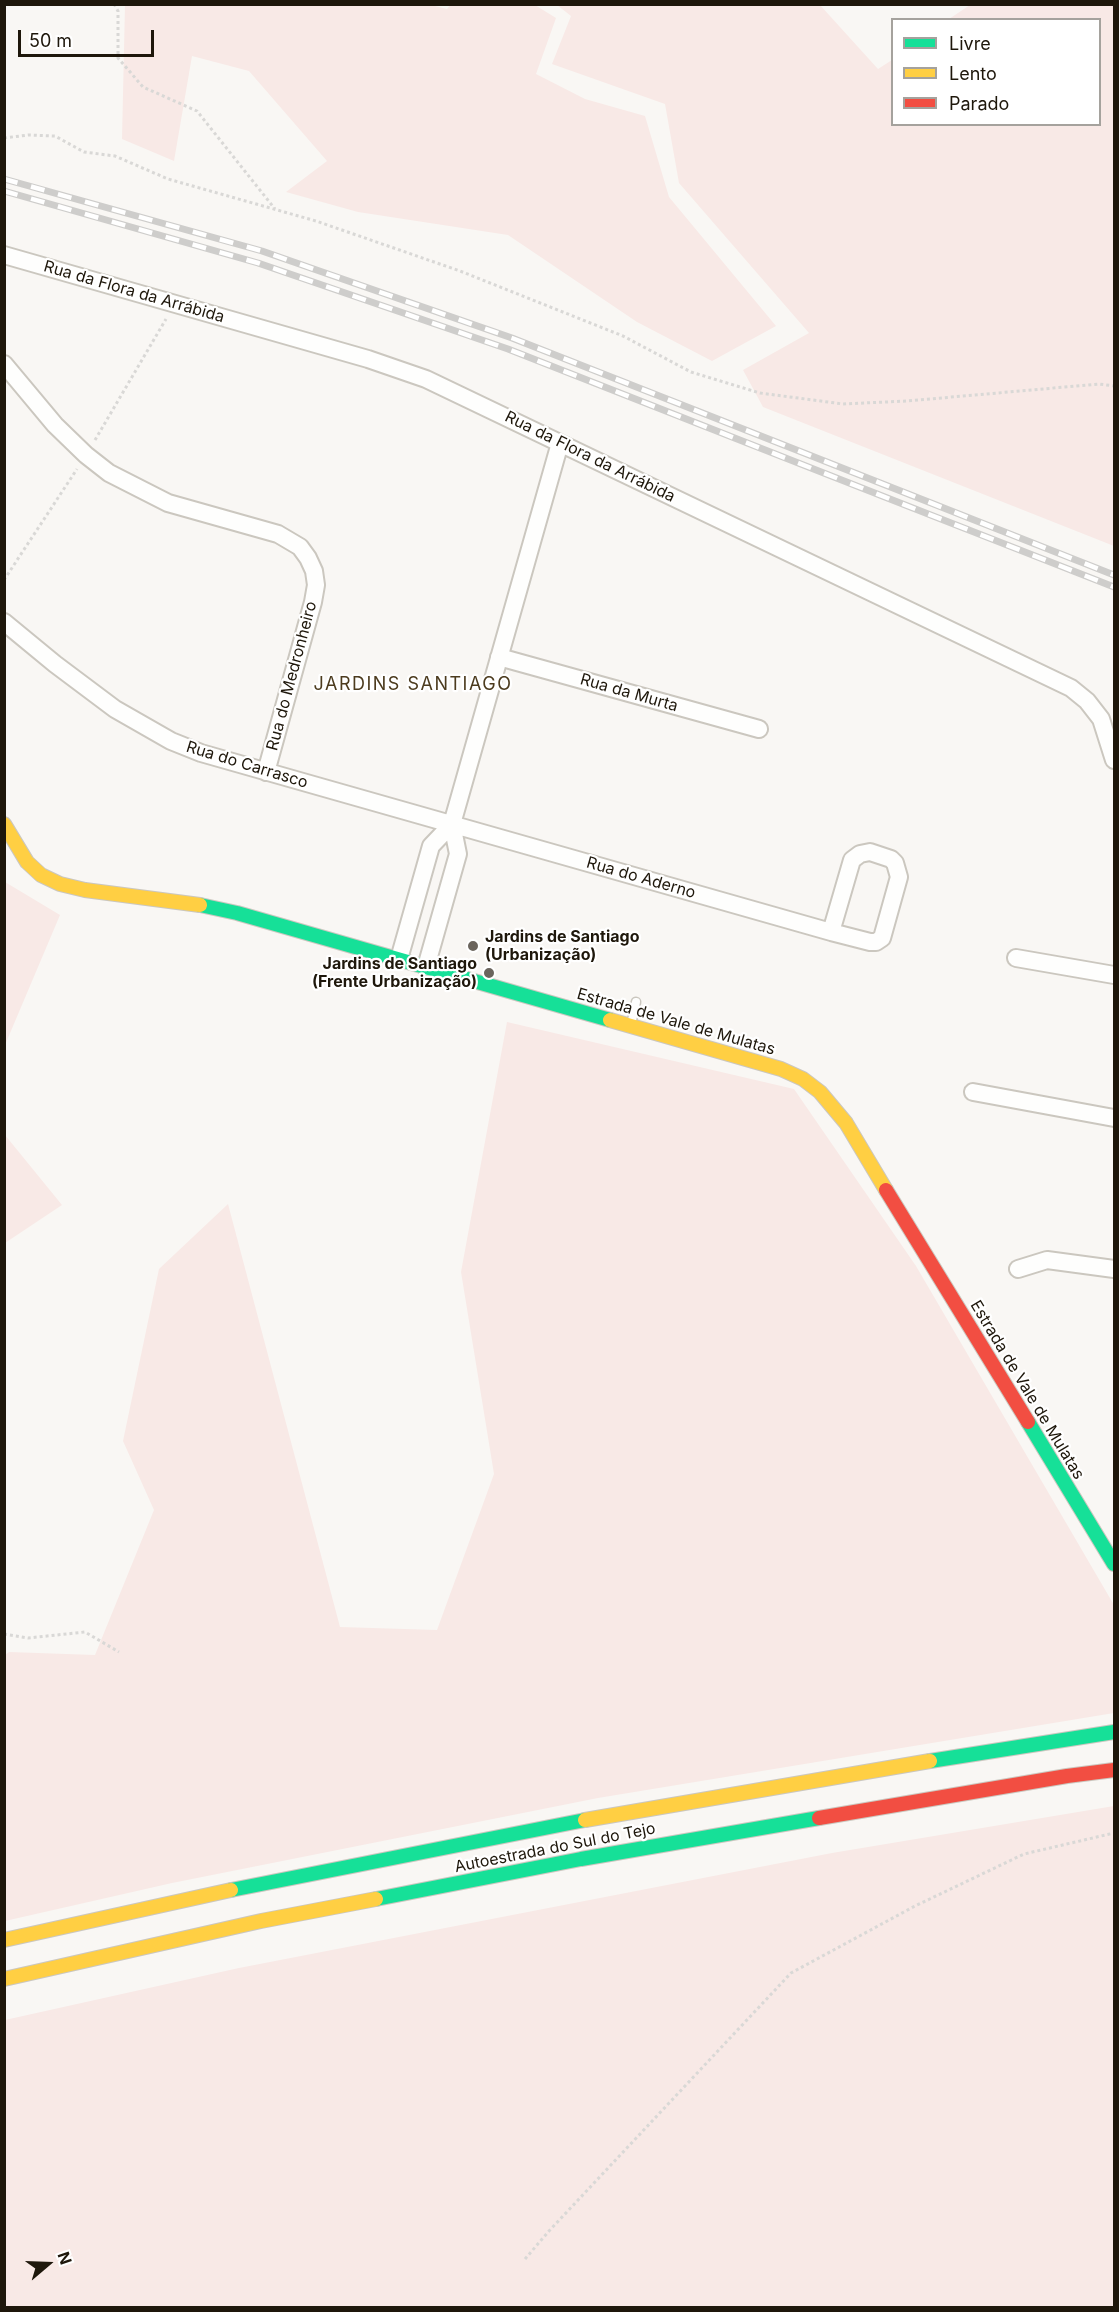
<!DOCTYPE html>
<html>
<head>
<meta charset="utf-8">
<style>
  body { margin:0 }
  #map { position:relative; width:1119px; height:2312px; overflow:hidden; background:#f9f7f4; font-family:Inter,sans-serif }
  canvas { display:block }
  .frame { position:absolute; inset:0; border:6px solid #1e170b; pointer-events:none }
  .legend { position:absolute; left:891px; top:18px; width:210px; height:108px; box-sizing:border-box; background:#fff; border:2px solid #a5a29d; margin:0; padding:8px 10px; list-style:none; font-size:18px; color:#1e170b }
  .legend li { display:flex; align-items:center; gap:12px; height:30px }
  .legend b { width:30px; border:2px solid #a5a29d }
  .north { position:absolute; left:18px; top:2234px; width:60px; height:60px; -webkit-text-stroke:4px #fff; paint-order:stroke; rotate:71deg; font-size:16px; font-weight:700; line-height:24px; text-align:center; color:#1e170b }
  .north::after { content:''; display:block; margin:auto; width:21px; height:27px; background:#1e170b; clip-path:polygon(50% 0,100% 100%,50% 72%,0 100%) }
  .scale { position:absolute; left:18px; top:30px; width:136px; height:27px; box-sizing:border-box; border:3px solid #1e170b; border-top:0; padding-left:8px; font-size:18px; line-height:21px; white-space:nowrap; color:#1e170b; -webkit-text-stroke:4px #fff; paint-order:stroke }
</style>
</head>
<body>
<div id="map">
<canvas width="1119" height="2312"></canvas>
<div class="frame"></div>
<ul class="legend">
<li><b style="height:8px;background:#16e098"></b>Livre</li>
<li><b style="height:8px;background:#ffcf43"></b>Lento</li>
<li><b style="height:8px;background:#f24e42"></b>Parado</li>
</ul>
<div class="north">N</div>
<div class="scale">50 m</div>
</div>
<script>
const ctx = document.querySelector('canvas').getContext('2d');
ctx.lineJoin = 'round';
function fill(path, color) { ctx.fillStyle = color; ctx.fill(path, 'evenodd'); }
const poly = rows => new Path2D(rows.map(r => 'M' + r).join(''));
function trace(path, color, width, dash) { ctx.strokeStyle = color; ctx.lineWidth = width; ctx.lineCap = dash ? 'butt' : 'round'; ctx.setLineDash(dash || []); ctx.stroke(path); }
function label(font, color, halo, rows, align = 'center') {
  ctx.font = font + ' Inter,sans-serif'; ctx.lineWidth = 4.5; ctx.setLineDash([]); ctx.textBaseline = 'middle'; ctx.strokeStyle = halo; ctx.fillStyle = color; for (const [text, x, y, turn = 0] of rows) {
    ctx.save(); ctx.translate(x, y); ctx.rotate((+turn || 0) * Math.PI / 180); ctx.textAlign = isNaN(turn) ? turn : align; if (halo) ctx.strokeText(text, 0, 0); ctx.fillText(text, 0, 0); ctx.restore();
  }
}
const green = poly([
  [427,4,447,9,451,4,535,5,556,18,536,74,585,99,645,116,669,197,776,326,712,361,637,322,508,235,358,212,286,192,327,161,249,71,192,56,174,161,122,139,125,5],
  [557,5,820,5,878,69,892,60,892,124,1100,124,1100,20,949,19,970,5,1114,5,1114,546,763,407,743,370,809,333,679,183,665,104,552,64,571,16],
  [5,882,60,915,5,1045],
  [507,1022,794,1089,916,1266,1114,1605,1114,1713,598,1798,172,1883,5,1921,5,1655,9,1652,95,1655,154,1510,123,1441,159,1269,228,1204,340,1627,437,1630,494,1474,461,1272],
  [5,1135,62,1205,5,1243,4,1243],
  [1114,1806,1114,2307,5,2307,5,2020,239,1968,832,1853]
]);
const path = poly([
  [114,4,118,11,118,58,143,87,197,111,275,209],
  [4,138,28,135,55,136,84,152,115,156,168,179,316,221,460,271,623,336,691,372,760,393,843,404,907,401,1099,384,1114,386],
  [95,440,166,319],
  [4,580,77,469],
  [4,1634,28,1638,85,1632,119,1652],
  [525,2259,549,2231,791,1973,915,1906,1024,1854,1114,1833]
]);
const lane = poly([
  [631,1025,636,1002]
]);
const street = poly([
  [4,255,368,359,426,379,1071,688,1087,701,1101,719,1114,760],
  [4,364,55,425,86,455,109,473,168,503,278,534,300,547,308,558,314,571,316,585,313,602,266,772],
  [4,622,55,664,115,709,171,741,201,753,831,932,870,942,876,942,882,938,899,877,895,863,891,859,870,852,860,854,852,860,831,932],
  [499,657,759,729],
  [1016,958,1114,975],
  [399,959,431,846,452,824,560,443],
  [426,967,458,854,452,824],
  [973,1092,1114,1118],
  [1018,1269,1047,1260,1114,1269]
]);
const fast = poly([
  [200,905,237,913,610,1020],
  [1028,1422,1114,1564],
  [930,1761,1114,1732],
  [231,1890,585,1820],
  [376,1899,581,1859,819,1818]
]);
const slow = poly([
  [4,824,27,862,41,875,60,884,85,890,200,905],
  [610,1020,781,1069,803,1079,820,1092,846,1123,886,1190],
  [585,1820,930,1761],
  [4,1940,231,1890],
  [4,1979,261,1921,376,1899]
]);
const jam = poly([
  [886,1190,1028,1422],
  [819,1818,1067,1776,1114,1770]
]);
const rail = poly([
  [4,179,262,251,512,338,1114,575],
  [4,191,258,263,508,349,1114,587]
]);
const markers = [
  [473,946,6,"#6b655d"],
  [489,973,6,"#6b655d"]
];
const streetNames = [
  ["Rua da Flora da Arrábida",134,292,16],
  ["Rua da Flora da Arrábida",590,457,26],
  ["Rua do Medronheiro",292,676,-75],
  ["Rua da Murta",629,693,16],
  ["Rua do Carrasco",247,765,17],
  ["Rua do Aderno",641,878,16],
  ["Estrada de Vale de Mulatas",676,1022,16],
  ["Estrada de Vale de Mulatas",1027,1390,59],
  ["Autoestrada do Sul do Tejo",555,1848,-11]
];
const poiNames = [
  ["Jardins de Santiago",485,937],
  ["(Urbanização)",485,955],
  ["Jardins de Santiago",477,964,"right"],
  ["(Frente Urbanização)",477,982,"right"]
];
const neighbourhoodNames = [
  ["JARDINS SANTIAGO",413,685]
];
fill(green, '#f8e9e6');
trace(lane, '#cbc7bf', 11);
trace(street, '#cbc7bf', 20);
trace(fast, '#cbc7bf', 16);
trace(slow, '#cbc7bf', 16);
trace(jam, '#cbc7bf', 16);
trace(path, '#d9d8d6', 3, [3, 3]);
trace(lane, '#fefefd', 8);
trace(street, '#fefefd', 16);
trace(fast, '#16e098', 14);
trace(slow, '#ffcf43', 14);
trace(jam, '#f24e42', 14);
trace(rail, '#cecdcb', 7);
trace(rail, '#fff', 4.5, [14]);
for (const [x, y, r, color] of markers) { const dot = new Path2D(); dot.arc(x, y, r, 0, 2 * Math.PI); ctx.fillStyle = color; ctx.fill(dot); trace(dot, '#fff', 2); }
label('16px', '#1e170b', '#fff', streetNames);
label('bold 16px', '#1e170b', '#fff', poiNames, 'left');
ctx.letterSpacing = '1.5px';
label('18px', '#4c3b1e', '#fff', neighbourhoodNames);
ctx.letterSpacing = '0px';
</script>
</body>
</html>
